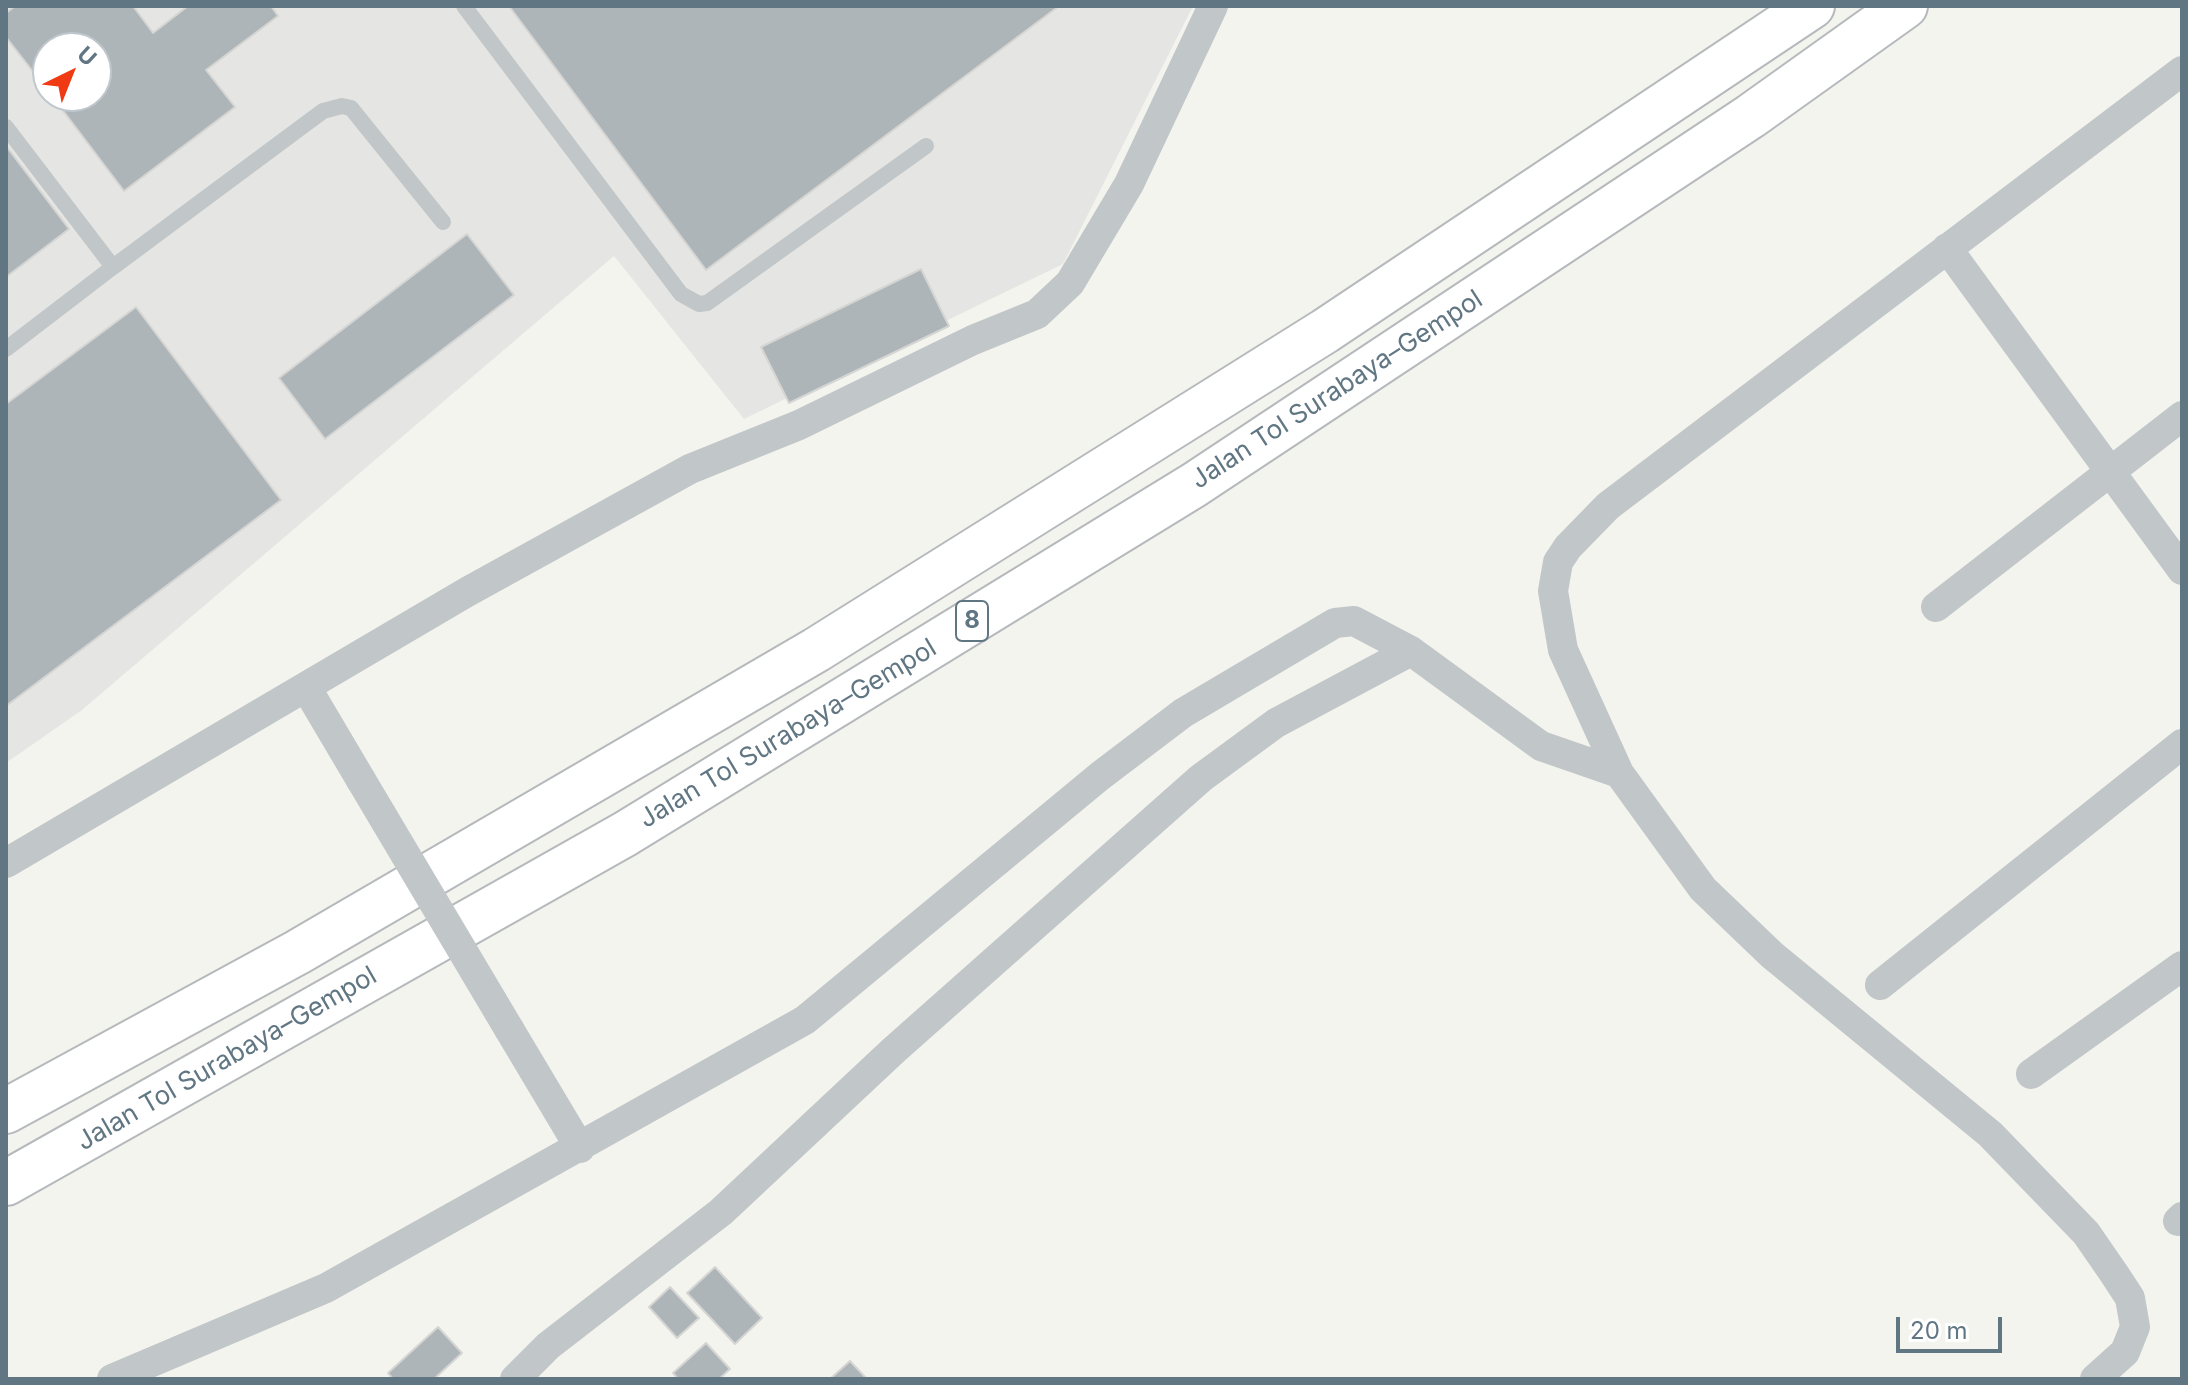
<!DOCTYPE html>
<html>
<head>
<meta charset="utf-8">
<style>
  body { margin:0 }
  #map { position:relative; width:2188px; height:1385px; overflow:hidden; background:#f4f4ef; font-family:Inter,sans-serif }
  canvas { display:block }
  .frame { position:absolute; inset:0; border:8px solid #617683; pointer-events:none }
  .north { position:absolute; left:32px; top:32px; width:80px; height:80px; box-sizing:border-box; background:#fff; border:2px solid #c0c8cd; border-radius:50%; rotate:43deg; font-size:22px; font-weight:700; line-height:32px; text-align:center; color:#617683 }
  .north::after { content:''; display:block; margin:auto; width:28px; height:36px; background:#ef3a14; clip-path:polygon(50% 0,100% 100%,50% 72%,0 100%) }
  .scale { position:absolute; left:1896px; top:1317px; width:106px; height:36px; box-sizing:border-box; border:4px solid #617683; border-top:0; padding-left:10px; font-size:24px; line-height:28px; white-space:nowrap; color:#617683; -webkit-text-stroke:6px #fff; paint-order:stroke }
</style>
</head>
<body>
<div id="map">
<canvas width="2188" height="1385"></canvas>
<div class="frame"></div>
<div class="north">U</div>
<div class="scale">20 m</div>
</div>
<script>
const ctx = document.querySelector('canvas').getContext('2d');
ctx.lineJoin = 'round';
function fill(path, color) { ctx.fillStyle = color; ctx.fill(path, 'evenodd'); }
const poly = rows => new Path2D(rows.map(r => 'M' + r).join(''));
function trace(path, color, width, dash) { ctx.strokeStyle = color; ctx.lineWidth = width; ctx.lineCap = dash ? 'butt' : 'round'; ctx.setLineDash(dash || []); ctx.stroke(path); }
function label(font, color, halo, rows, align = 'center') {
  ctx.font = font + ' Inter,sans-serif'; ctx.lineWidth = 8; ctx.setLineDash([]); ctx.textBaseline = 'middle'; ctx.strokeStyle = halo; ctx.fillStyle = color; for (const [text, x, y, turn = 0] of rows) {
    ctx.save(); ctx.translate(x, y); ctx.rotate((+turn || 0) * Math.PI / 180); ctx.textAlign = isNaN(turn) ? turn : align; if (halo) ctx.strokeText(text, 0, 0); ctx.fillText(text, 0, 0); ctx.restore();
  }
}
const built = poly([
  [6,6,1193,6,1063,264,744,419,614,256,82,710,6,763],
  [48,48,96,48,96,96,48,96]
]);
const building = poly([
  [15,6,133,6,153,33,188,6,271,6,278,16,206,70,235,107,124,191,52,96,96,96,96,48,48,48,48,91,6,37,6,13,15,6],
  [509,6,1059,6,706,270,509,6],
  [6,146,69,229,6,277,6,146],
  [467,234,514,295,325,439,279,378,467,234],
  [921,269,949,326,789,403,761,347,921,269],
  [136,307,281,500,6,706,6,404,136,307],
  [715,1267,762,1318,735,1344,687,1293,715,1267],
  [670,1287,699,1318,677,1338,649,1307,670,1287],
  [438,1327,462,1353,434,1379,393,1379,388,1373,438,1327],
  [706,1343,730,1369,719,1379,678,1379,673,1373,706,1343],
  [850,1361,867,1379,830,1379,850,1361]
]);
const lane = poly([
  [464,6,681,294,699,304,707,303,926,146],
  [6,127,113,267,6,349],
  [113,267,323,111,342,106,351,108,443,222]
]);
const street = poly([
  [1947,248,2182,570],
  [1936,607,2182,416],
  [306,687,361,780],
  [6,863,467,592,690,469,799,425,973,340,1037,314,1070,283,1129,184,1213,6],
  [1880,985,2182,744],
  [509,1029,580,1148],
  [2031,1074,2182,966],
  [2178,1221,2182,1217],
  [112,1379,326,1288,805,1020,1100,776,1183,713,1335,623,1354,621,1411,651,1541,746,1619,773],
  [515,1379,548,1346,721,1212,894,1050,1201,778,1276,723,1411,651],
  [2095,1379,2125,1352,2135,1327,2130,1298,2115,1275,2086,1233,1990,1134,1772,955,1703,889,1619,773,1563,650,1553,591,1558,562,1568,547,1608,506,2182,71]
]);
const highway = poly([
  [6,1111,298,952,816,650,1325,331,1812,6],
  [6,1183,625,834,1194,485,1751,116,1905,6]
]);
const streetBridge = poly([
  [361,780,509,1029]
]);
const shields = [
  [972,621,32]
];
const shieldNames = [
  ["8",972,621]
];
const streetNames = [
  ["Jalan Tol Surabaya–Gempol",1337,390,-33],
  ["Jalan Tol Surabaya–Gempol",788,734,-31],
  ["Jalan Tol Surabaya–Gempol",227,1059,-30]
];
fill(built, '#e5e6e3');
fill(building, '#adb5b9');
trace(building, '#d5d5d3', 2);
trace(highway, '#b5b9bc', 48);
trace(lane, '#c1c6c8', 16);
trace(street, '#c1c6c8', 30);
trace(highway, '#fff', 44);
trace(streetBridge, '#c1c6c8', 30);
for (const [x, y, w] of shields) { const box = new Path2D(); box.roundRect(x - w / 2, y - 20, w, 40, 6); ctx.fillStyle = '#fff'; ctx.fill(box); trace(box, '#617683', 2); }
label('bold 24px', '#617683', null, shieldNames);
label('26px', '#617683', '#fff', streetNames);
</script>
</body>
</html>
